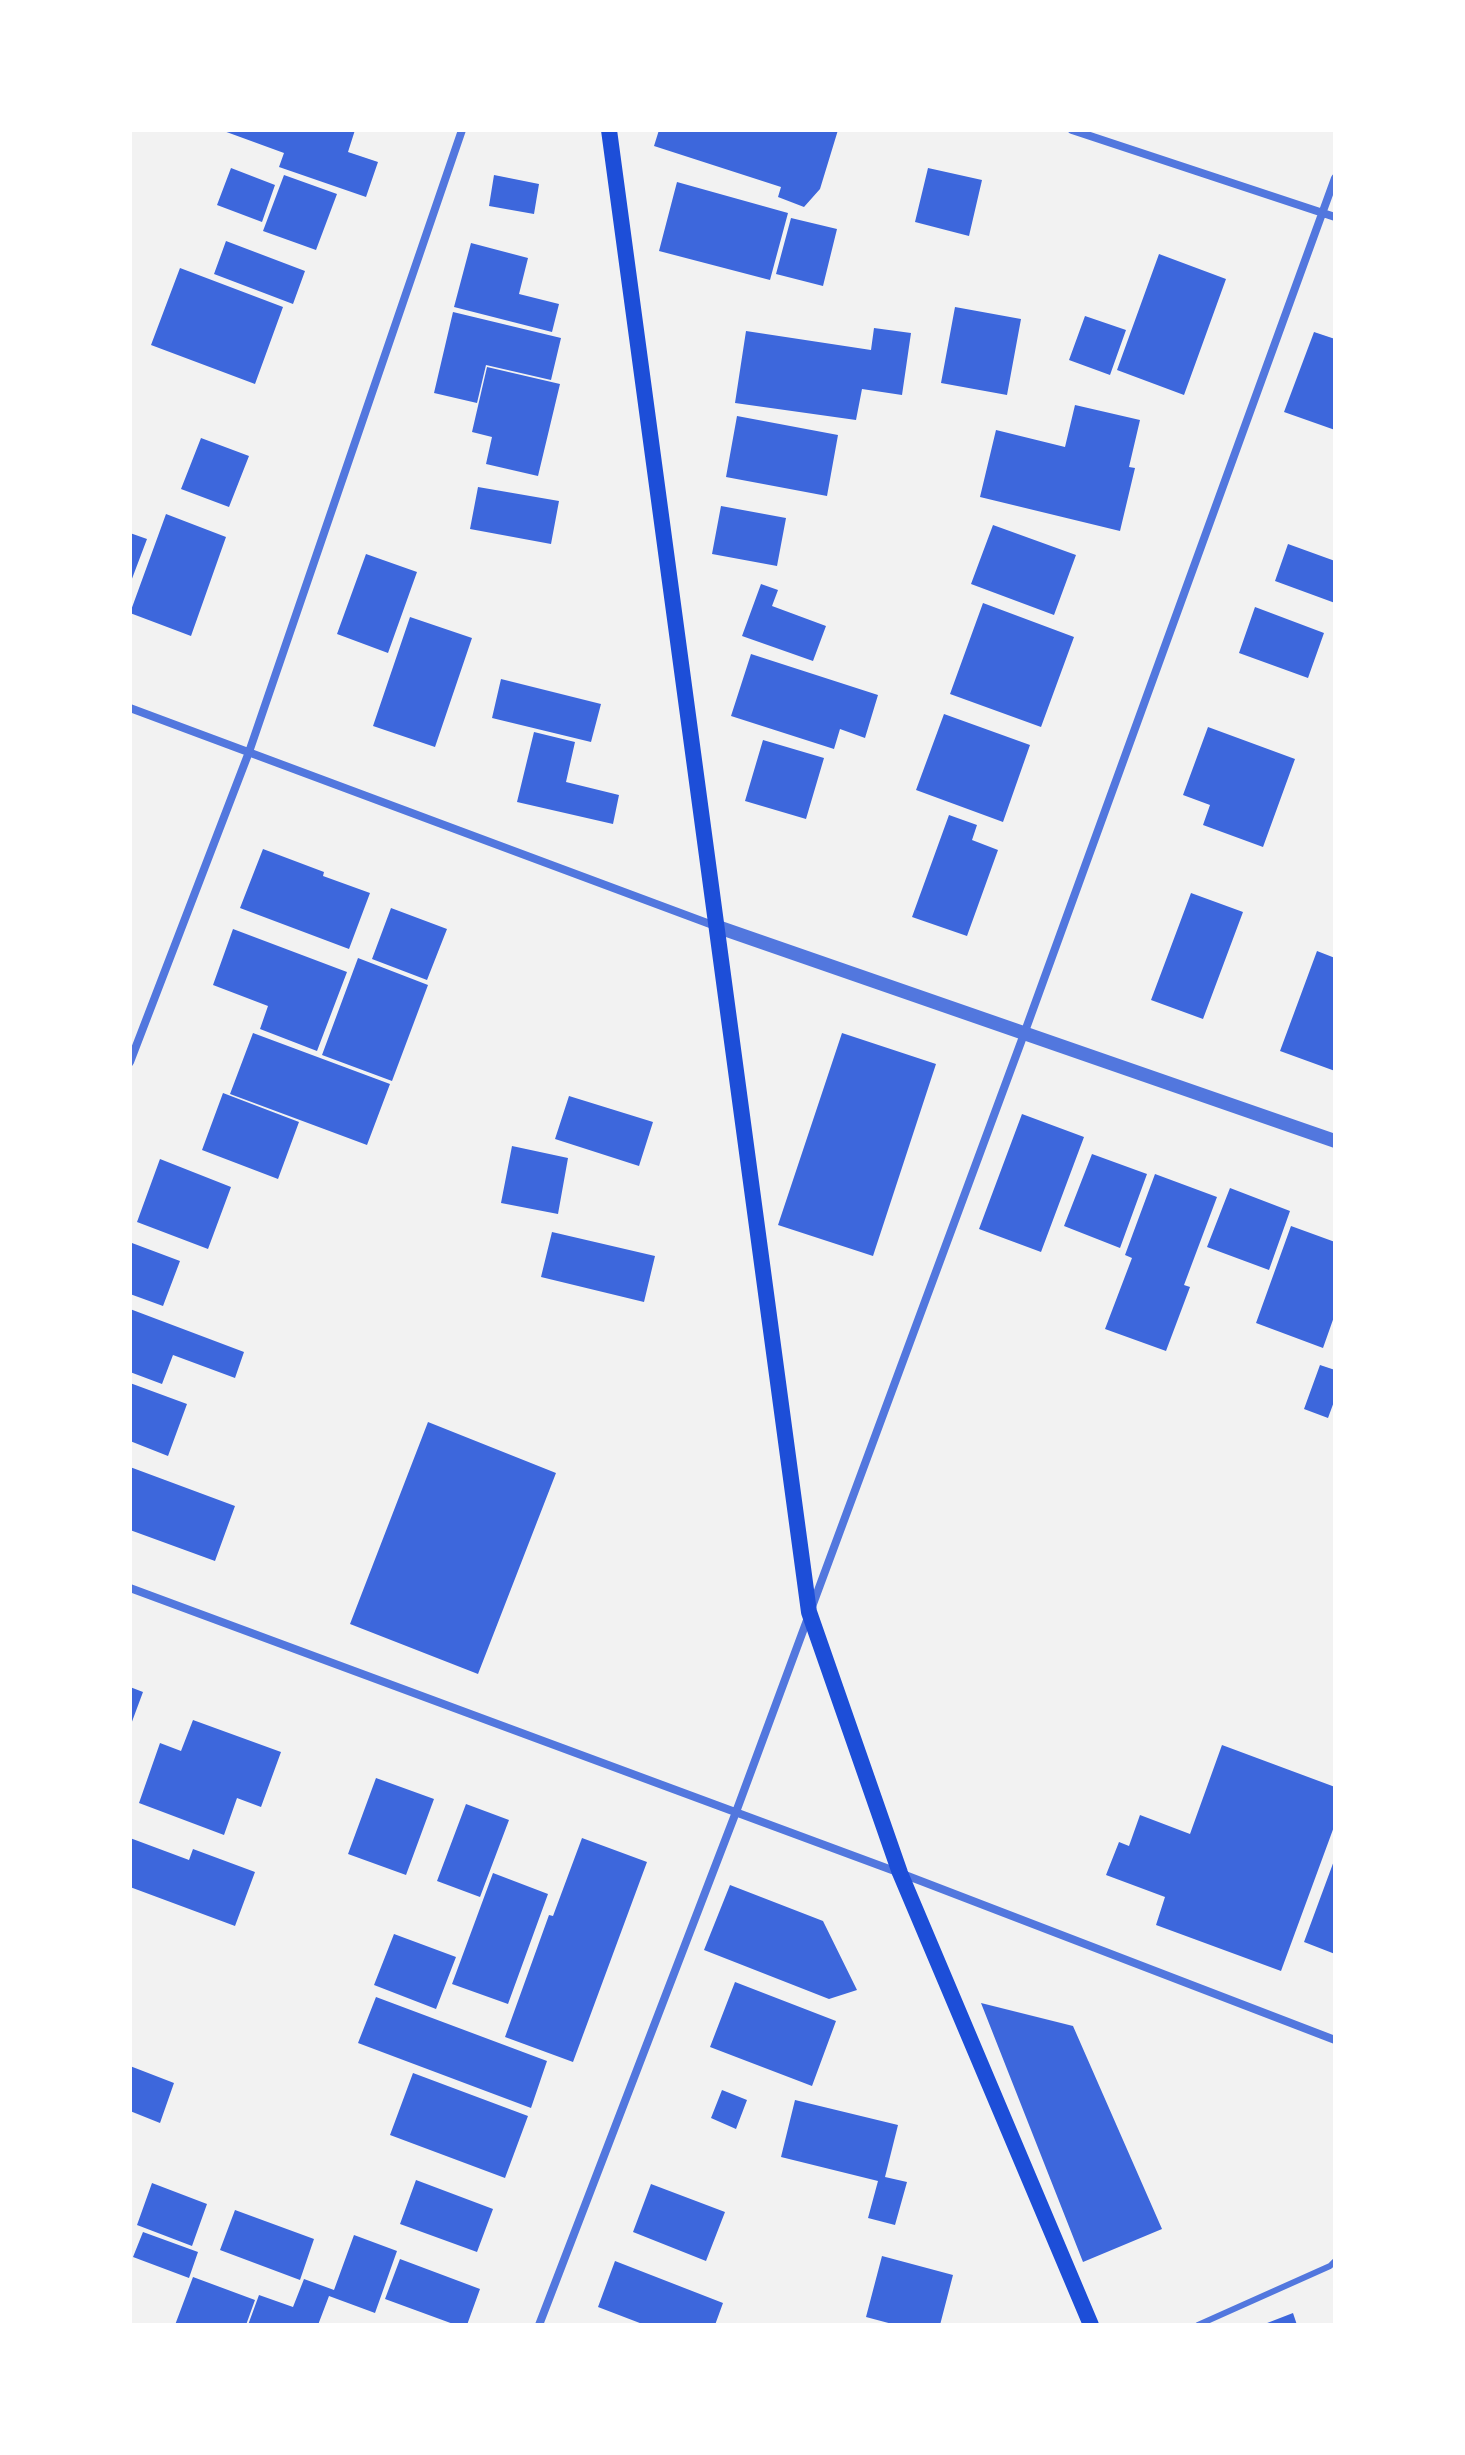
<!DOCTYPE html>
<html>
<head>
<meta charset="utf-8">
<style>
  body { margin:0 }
  #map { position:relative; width:1465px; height:2455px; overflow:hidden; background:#f2f2f2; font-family:"Zilla Slab",serif }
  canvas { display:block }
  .frame { position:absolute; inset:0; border:132px solid #fff; pointer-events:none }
</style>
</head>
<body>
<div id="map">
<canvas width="1465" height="2455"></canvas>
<div class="frame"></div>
</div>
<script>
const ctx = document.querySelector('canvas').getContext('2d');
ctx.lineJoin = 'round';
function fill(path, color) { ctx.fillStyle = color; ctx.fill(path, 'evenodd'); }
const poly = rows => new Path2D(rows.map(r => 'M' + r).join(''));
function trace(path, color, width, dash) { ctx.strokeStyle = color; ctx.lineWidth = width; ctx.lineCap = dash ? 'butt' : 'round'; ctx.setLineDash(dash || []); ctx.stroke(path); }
const building = poly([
  [221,130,355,130,348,152,378,162,366,197,279,167,284,153],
  [659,130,838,130,820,189,804,207,778,197,781,187,654,146],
  [231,168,275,185,262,222,217,205],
  [928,168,982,180,969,236,915,222],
  [284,175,337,194,316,250,263,231],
  [494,175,539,184,534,214,489,206],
  [677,182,788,213,770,280,659,251],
  [791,218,837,229,823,286,776,274],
  [226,241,305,271,293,304,214,274],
  [471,243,528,258,519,294,559,304,552,332,454,307],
  [1159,254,1226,279,1184,395,1117,370],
  [180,268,283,307,255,384,151,345],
  [955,307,1021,319,1007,395,941,383],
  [453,312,561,338,551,380,486,365,477,403,434,393],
  [1085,316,1126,330,1110,375,1069,360],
  [874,328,911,333,902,395,862,389,856,420,735,403,746,331,871,350],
  [1314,332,1335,339,1335,430,1284,412],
  [487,367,560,384,538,476,486,464,492,437,472,432],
  [1075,405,1140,420,1129,467,1135,468,1120,531,980,497,996,430,1065,447],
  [737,416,838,435,827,496,726,477],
  [201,438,249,456,229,507,181,489],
  [478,487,559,501,551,544,470,529],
  [721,506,786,518,777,566,712,554],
  [166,514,226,537,191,636,130,613],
  [993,525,1076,555,1054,615,971,584],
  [130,533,147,539,130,584],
  [1288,544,1335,561,1335,603,1275,581],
  [366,554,417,572,388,653,337,634],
  [761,584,778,590,772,606,826,626,813,661,742,636],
  [983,603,1074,637,1041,727,950,694],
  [1255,607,1324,633,1308,678,1239,653],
  [410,617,472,638,435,747,373,726],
  [751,654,878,695,865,738,840,729,834,749,731,716],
  [501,679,601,704,591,742,492,718],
  [944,714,1030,745,1003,822,916,790],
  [1208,727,1295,759,1263,847,1203,825,1210,805,1183,795],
  [534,732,575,742,566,782,619,795,613,824,517,802],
  [763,740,824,758,806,819,745,801],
  [949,815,977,825,972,840,998,850,967,936,912,917],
  [263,849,324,872,323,876,370,893,349,949,240,908],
  [1191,893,1243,912,1203,1019,1151,1000],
  [391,908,447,929,427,980,372,959],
  [233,929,347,972,317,1051,260,1029,268,1006,213,985],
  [1317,951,1335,958,1335,1071,1280,1051],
  [358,958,428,985,392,1081,322,1055],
  [253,1033,390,1084,367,1145,230,1094],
  [842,1033,936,1064,873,1256,778,1225],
  [223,1093,299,1122,278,1179,202,1150],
  [569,1096,653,1122,639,1166,555,1139],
  [1022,1114,1084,1137,1041,1252,979,1229],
  [512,1146,568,1158,558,1214,501,1203],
  [1092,1154,1147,1174,1120,1248,1064,1226],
  [160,1159,231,1187,208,1249,137,1222],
  [1155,1174,1217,1197,1184,1285,1190,1287,1166,1351,1105,1329,1132,1258,1125,1255],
  [1230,1188,1290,1211,1269,1270,1207,1247],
  [1291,1226,1335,1242,1335,1314,1323,1348,1256,1323],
  [552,1232,655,1256,644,1302,541,1277],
  [132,1243,180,1261,163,1306,130,1294,130,1249],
  [130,1309,244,1352,235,1378,173,1355,162,1384,130,1372],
  [1320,1365,1335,1370,1335,1399,1328,1418,1304,1409],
  [130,1383,187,1404,168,1456,130,1441],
  [428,1422,556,1473,478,1674,350,1624],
  [130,1467,235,1506,215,1561,130,1530],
  [130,1687,143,1692,130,1727],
  [193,1720,281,1752,261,1807,237,1798,224,1835,139,1803,160,1743,181,1751],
  [1222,1745,1335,1787,1335,1824,1281,1971,1156,1925,1165,1897,1106,1875,1119,1842,1129,1846,1140,1815,1190,1834],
  [376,1778,434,1799,406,1875,348,1854],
  [466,1804,509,1820,480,1897,437,1881],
  [130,1838,189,1860,193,1849,255,1872,235,1926,130,1887],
  [582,1838,647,1862,573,2062,505,2037,549,1915,553,1916],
  [1335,1858,1335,1954,1304,1942],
  [493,1873,548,1894,508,2004,452,1984],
  [730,1885,823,1921,857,1990,829,1999,704,1950],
  [394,1934,456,1957,436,2009,374,1985],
  [735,1982,836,2021,812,2086,710,2047],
  [376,1997,547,2061,531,2108,358,2043],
  [981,2003,1073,2026,1162,2229,1083,2262],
  [130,2066,174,2083,160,2123,130,2111],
  [413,2073,528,2116,505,2178,390,2135],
  [722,2090,747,2100,736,2129,711,2118],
  [795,2100,898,2125,885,2177,907,2182,895,2225,868,2218,878,2181,781,2157],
  [416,2180,493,2209,477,2252,400,2224],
  [152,2183,207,2204,192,2246,137,2225],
  [651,2184,725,2212,706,2261,633,2232],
  [235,2210,314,2239,300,2280,220,2250],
  [143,2232,198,2252,189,2278,133,2257],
  [354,2235,397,2251,375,2313,329,2296,318,2325,248,2325,259,2295,293,2307,304,2279,334,2290],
  [882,2256,953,2275,940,2325,896,2325,866,2317],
  [400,2259,480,2289,467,2325,456,2325,385,2299],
  [615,2261,723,2303,715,2325,645,2325,598,2307],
  [193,2277,255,2300,246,2325,175,2325],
  [1293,2313,1297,2325,1262,2325]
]);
const service = poly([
  [1198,2325,1330,2266,1335,2261]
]);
const minor = poly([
  [1072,130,1335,217],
  [130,708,718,927],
  [130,1062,249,752,462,130],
  [130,1588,900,1873,1335,2040],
  [539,2325,736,1812,1024,1034,1335,178]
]);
const tertiary = poly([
  [718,927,1335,1141]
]);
const secondary = poly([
  [609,130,809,1612,900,1873,1091,2325]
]);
fill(building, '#3d67dc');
trace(service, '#5277de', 6);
trace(minor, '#5277de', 8);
trace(tertiary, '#5277de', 14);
trace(secondary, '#1d4ed8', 16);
</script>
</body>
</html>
